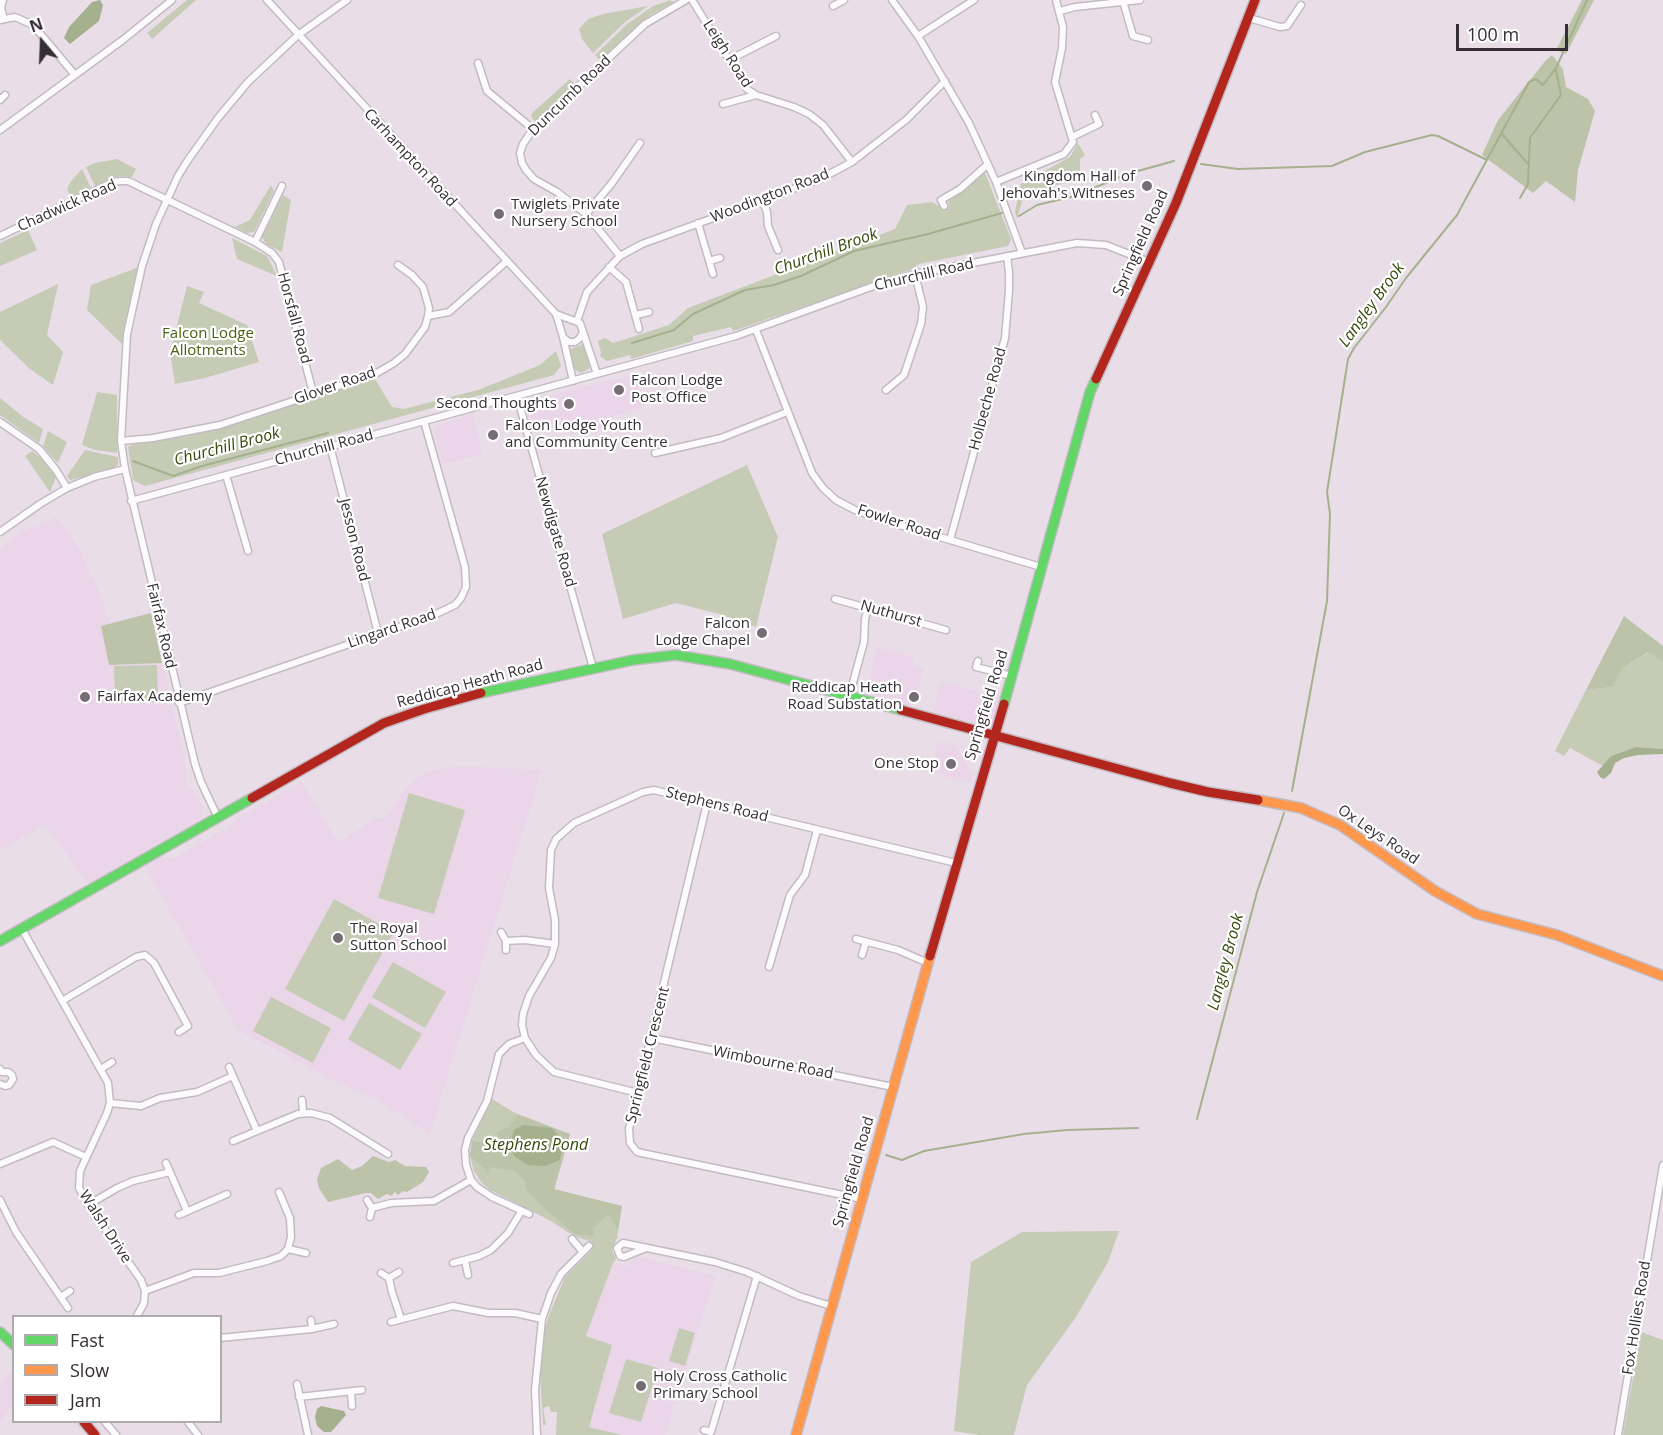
<!DOCTYPE html>
<html>
<head>
<meta charset="utf-8">
<style>
  body { margin:0 }
  #map { position:relative; width:1663px; height:1435px; overflow:hidden; background:#e9dee8; font-family:"Open Sans",sans-serif }
  canvas { display:block }
  .legend { position:absolute; left:12px; top:1315px; width:210px; height:108px; box-sizing:border-box; background:#fff; border:2px solid #afabae; margin:0; padding:8px 10px; list-style:none; font-size:18px; color:#362e35 }
  .legend li { display:flex; align-items:center; gap:12px; height:30px }
  .legend b { width:30px; border:2px solid #afabae }
  .north { position:absolute; left:12px; top:12px; width:60px; height:60px; -webkit-text-stroke:4px #fff; paint-order:stroke; rotate:341deg; font-size:16px; font-weight:700; line-height:24px; text-align:center; color:#362e35 }
  .north::after { content:''; display:block; margin:auto; width:21px; height:27px; background:#362e35; clip-path:polygon(50% 0,100% 100%,50% 72%,0 100%) }
  .scale { position:absolute; left:1456px; top:24px; width:112px; height:27px; box-sizing:border-box; border:3px solid #362e35; border-top:0; padding-left:8px; font-size:18px; line-height:21px; white-space:nowrap; color:#362e35; -webkit-text-stroke:4px #fff; paint-order:stroke }
</style>
</head>
<body>
<div id="map">
<canvas width="1663" height="1435"></canvas>
<ul class="legend">
<li><b style="height:8px;background:#63d668"></b>Fast</li>
<li><b style="height:8px;background:#ff974d"></b>Slow</li>
<li><b style="height:8px;background:#b3261e"></b>Jam</li>
</ul>
<div class="north">N</div>
<div class="scale">100 m</div>
</div>
<script>
const ctx = document.querySelector('canvas').getContext('2d');
ctx.lineJoin = 'round';
function fill(path, color) { ctx.fillStyle = color; ctx.fill(path, 'evenodd'); }
const poly = rows => new Path2D(rows.map(r => 'M' + r).join(''));
function trace(path, color, width, dash) { ctx.strokeStyle = color; ctx.lineWidth = width; ctx.lineCap = dash ? 'butt' : 'round'; ctx.setLineDash(dash || []); ctx.stroke(path); }
function label(font, color, halo, rows, align = 'center') {
  ctx.font = font + ' "Open Sans",sans-serif'; ctx.lineWidth = 4.5; ctx.setLineDash([]); ctx.textBaseline = 'middle'; ctx.strokeStyle = halo; ctx.fillStyle = color; for (const [text, x, y, turn = 0] of rows) {
    ctx.save(); ctx.translate(x, y); ctx.rotate((+turn || 0) * Math.PI / 180); ctx.textAlign = isNaN(turn) ? turn : align; if (halo) ctx.strokeText(text, 0, 0); ctx.fillText(text, 0, 0); ctx.restore();
  }
}
const built = poly([
  [634,374,644,406,607,419,608,426,571,436,568,430,552,429,535,433,527,402],
  [473,414,483,454,443,465,434,432,435,427,438,425],
  [56,517,72,537,82,555,100,594,110,623,151,613,188,775,186,781,188,788,194,790,204,808,201,819,88,884,45,825,0,850,0,549,19,533],
  [877,647,915,657,913,666,924,669,916,696,912,696,909,706,864,694],
  [942,681,1001,698,991,727,932,713],
  [939,740,957,746,969,769,973,772,970,783,930,772],
  [458,766,542,770,430,1134,379,1101,333,1080,238,1030,144,866,158,858,173,858,232,825,232,822,302,781,338,842,374,820,386,817,409,784,426,772],
  [639,1257,716,1276,665,1435,622,1435,588,1427,612,1345,586,1336,613,1263,628,1266,629,1261],
  [13,1369,13,1406,0,1421,0,1383]
]);
const green = poly([
  [187,0,196,0,152,39,147,33],
  [670,0,674,2,650,15,600,60,595,55,626,25,653,6],
  [648,6,625,22,593,53,582,39,579,29,588,19,603,14],
  [570,79,575,84,536,121,533,120,531,114],
  [1078,143,1085,155,1080,159,1080,169,1075,183,1068,182,1039,190,1023,198,1017,219,1015,211,1021,184,1070,157],
  [117,159,136,169,132,177,120,176,95,186,86,167,95,163],
  [82,169,91,188,71,197,67,189,72,180],
  [982,173,985,173,1011,239,1008,246,919,264,910,270,733,331,731,327,693,336,693,341,631,359,630,355,607,361,600,356,601,353,598,341,605,338,613,343,669,325,688,308,895,229,907,205,932,202,944,209,949,207,948,199],
  [271,185,274,191,254,232,247,233,235,227,250,220],
  [283,195,291,200,282,252,266,244,262,237],
  [28,230,37,250,0,266,0,243],
  [232,238,267,256,277,276,237,259],
  [142,266,126,348,87,310,91,285],
  [58,284,47,335,63,352,53,385,30,369,0,340,0,312],
  [187,286,204,292,199,303,247,325,259,362,205,378,175,384,170,353],
  [583,344,590,364,589,369,581,373,574,369,569,350],
  [556,351,561,366,554,375,145,486,133,480,128,447,134,444,184,437,220,428,317,396,375,379,392,407,404,409,478,390,540,365],
  [97,392,117,395,117,453,95,450,82,445],
  [0,398,22,416,43,429,39,443,0,415],
  [48,431,67,442,58,463,43,447],
  [85,450,118,457,118,464,113,469,70,480,67,476],
  [32,451,42,459,56,477,50,492,25,456],
  [747,465,778,537,756,627,719,614,676,603,623,619,602,534],
  [1649,652,1663,662,1663,749,1636,747,1611,756,1603,766,1570,748,1564,756,1555,751,1586,690,1611,687,1623,668],
  [157,665,158,702,115,703,114,666],
  [409,793,465,810,434,914,378,898],
  [334,899,394,932,344,1021,285,989],
  [393,962,446,992,425,1028,372,997],
  [271,997,331,1028,313,1063,253,1031],
  [369,1003,422,1034,400,1070,348,1039],
  [492,1099,513,1112,570,1134,554,1190,622,1206,617,1238,612,1250,616,1259,613,1263,586,1336,612,1345,589,1427,622,1435,556,1435,557,1412,551,1412,549,1406,543,1408,546,1425,543,1425,540,1373,544,1332,549,1315,565,1277,593,1249,589,1241,574,1236,551,1221,490,1190,481,1182,474,1171,470,1156,472,1141],
  [1119,1231,1108,1262,1076,1317,1027,1385,1014,1435,979,1435,954,1431,971,1262,1022,1232],
  [679,1328,695,1333,685,1366,669,1361],
  [1641,1332,1663,1340,1663,1435,1623,1435],
  [626,1359,658,1368,641,1422,609,1413]
]);
const forest = poly([
  [1582,0,1594,0,1566,54,1556,50],
  [1552,55,1563,69,1566,87,1588,99,1595,111,1578,170,1575,202,1546,181,1533,193,1482,155,1498,120,1546,60],
  [151,613,162,663,109,665,101,626],
  [1624,616,1663,646,1663,662,1648,652,1623,668,1612,687,1586,690],
  [518,1115,570,1134,554,1189,622,1206,618,1230,608,1214,593,1228,594,1236,575,1234,545,1209,526,1189,525,1182,515,1171,490,1167,488,1172,470,1156,472,1141,505,1146,496,1132,509,1127],
  [373,1156,389,1162,395,1160,405,1166,426,1167,429,1172,423,1182,407,1192,403,1191,398,1195,395,1192,391,1196,387,1194,378,1199,371,1193,366,1193,328,1202,319,1188,317,1180,321,1168,338,1159,352,1170,362,1166]
]);
const water = poly([
  [100,0,103,5,99,21,70,44,64,38,69,27,92,2],
  [1636,747,1663,749,1663,754,1638,755,1624,758,1615,763,1611,773,1604,779,1600,777,1597,772,1611,756],
  [523,1125,552,1128,563,1141,560,1160,545,1166,528,1165,514,1156,510,1144,514,1130],
  [321,1406,344,1411,346,1415,331,1432,324,1432,317,1426,315,1417,317,1409]
]);
const stream = poly([
  [1501,133,1529,165],
  [1201,164,1238,169,1332,166,1365,152,1432,135,1438,136,1487,160],
  [1520,198,1528,184,1530,138,1561,95,1556,70],
  [1019,216,1037,205,1075,196,1127,174,1174,161],
  [632,343,674,330,693,314,745,290,774,285,801,276,854,251,928,234,1002,213],
  [133,461,173,476,202,466,328,433],
  [1292,791,1327,601,1330,514,1327,492,1348,359,1354,348,1386,307,1406,278,1457,215,1529,82,1536,79,1543,85,1556,68,1587,0],
  [1197,1119,1257,892,1284,813],
  [886,1155,902,1160,924,1151,1024,1134,1067,1130,1138,1128]
]);
const street = poly([
  [3,0,1,8,4,19],
  [267,0,556,314,580,323,597,374],
  [692,0,747,89,756,95,794,107,809,114,823,125,852,162],
  [892,0,918,36,969,123,996,182,1022,253],
  [1123,1,1133,36,1148,40],
  [833,6,844,0],
  [1060,11,1075,7,1140,0],
  [1249,18,1280,27,1287,26,1301,5],
  [0,20,15,17,33,25,75,75],
  [918,36,974,0],
  [729,60,776,36],
  [478,63,487,91,533,129],
  [0,100,5,95],
  [723,104,756,95],
  [0,130,124,39,172,0],
  [1072,137,1099,124,1095,115],
  [996,182,1064,154,1073,142,1055,82,1062,48,1063,27,1056,0],
  [762,200,767,212,768,226,778,250],
  [944,206,941,200,960,189,988,164],
  [586,214,612,183,640,143],
  [698,223,713,274],
  [0,236,113,182,120,181,128,181,255,242,272,253,279,262,313,393],
  [255,242,282,186],
  [620,256,586,214,557,192,534,179,526,170,522,163,520,153,523,144,533,129,645,24,686,0],
  [709,261,720,258],
  [398,265,412,275,423,287,429,308,428,316],
  [609,267,626,282,639,329],
  [556,314,563,337,573,381],
  [636,315,649,312],
  [577,321,587,292,620,256,642,244,820,179,852,162,906,120,945,81],
  [756,330,812,473,823,488,836,500,855,510,886,521,1041,567],
  [564,338,569,342,575,342,580,338,583,332],
  [886,390,904,375,921,324,923,307,915,274],
  [517,396,593,668],
  [0,422,39,449,56,470,67,488],
  [121,441,153,438,220,425,375,374,394,363,405,354,425,327,428,316,449,312,507,261],
  [330,446,378,633],
  [655,453,721,438,787,412],
  [226,475,248,551],
  [131,501,736,336,882,283,915,274,1077,243,1106,245,1149,262],
  [0,532,40,504,67,488,94,477,125,469],
  [950,540,1005,338,1009,291,1009,272,1007,256],
  [835,599,946,630],
  [978,661,976,667,1012,676],
  [849,697,864,642,865,619,868,607],
  [179,703,436,614,455,605,461,598,466,587,465,567,424,421],
  [707,803,629,1129,630,1143,637,1152,862,1199],
  [218,818,201,782,195,764,125,469,121,441,127,334,142,266,156,224,178,176,188,160,218,118,248,82,298,35,347,0],
  [22,929,108,1083,110,1103,107,1113,80,1171,79,1188,88,1205,141,1280,145,1291,144,1303,137,1316],
  [501,932,506,941,506,950],
  [856,939,898,950,928,963],
  [506,941,525,940,555,944],
  [862,955,866,942],
  [769,967,790,895,805,875,817,830],
  [62,1001,136,957,145,955,154,963,188,1026,179,1032],
  [525,1038,509,1044,499,1054,487,1101,468,1138,465,1150,466,1165,471,1180,477,1187,492,1197,529,1214],
  [652,1038,893,1087],
  [229,1067,257,1131],
  [0,1069,2,1072,8,1072,12,1075,13,1079,9,1085,5,1086,0,1084],
  [101,1069,112,1062],
  [638,1093,554,1072,536,1055,525,1038,522,1025,523,1014,529,996,551,958,555,944,555,920,549,888,551,850,556,839,574,823,643,792,654,790,956,863],
  [302,1100,303,1112],
  [110,1103,141,1106,160,1098,197,1092,233,1076],
  [233,1141,298,1114,311,1113,330,1118,388,1154],
  [166,1163,187,1211],
  [0,1164,53,1142,86,1157],
  [279,1192,290,1218,291,1237,288,1249],
  [0,1200,16,1232,68,1308],
  [367,1200,372,1208,370,1217],
  [88,1205,117,1188,133,1181,170,1172],
  [372,1208,391,1203,434,1201,471,1180],
  [179,1215,227,1194],
  [572,1239,582,1251],
  [646,1248,624,1257,620,1256,617,1248,623,1243,715,1262,747,1272,799,1296,831,1306],
  [465,1261,468,1275],
  [453,1263,479,1256,491,1250,508,1233,521,1212],
  [381,1273,389,1278,399,1272],
  [389,1278,392,1292,401,1319],
  [145,1291,194,1273,219,1273,267,1261,281,1256,288,1249,306,1253],
  [61,1297,70,1291],
  [311,1320,312,1329],
  [391,1322,453,1306,488,1313,515,1313,542,1319],
  [220,1338,312,1329,334,1324],
  [297,1384,308,1435],
  [351,1392,352,1406],
  [299,1397,362,1390],
  [105,1422,116,1435],
  [188,1422,198,1435],
  [704,1430,711,1432,757,1276],
  [537,1435,535,1390,542,1319,551,1293,561,1274,589,1246],
  [1618,1435,1663,1165]
]);
const fast = poly([
  [481,693,633,660,676,655,730,664,901,710],
  [1004,704,1090,392,1096,379],
  [0,941,252,798],
  [0,1332,14,1345]
]);
const slow = poly([
  [1258,800,1301,808,1340,825,1435,891,1477,914,1557,935,1663,976],
  [796,1435,930,956]
]);
const jam = poly([
  [1096,379,1176,203,1255,0],
  [901,710,1170,783,1208,792,1258,800],
  [252,798,384,723,424,709,481,693],
  [930,956,1004,704],
  [84,1422,95,1435]
]);
const markers = [
  [1147,186,6,"#756c74"],
  [499,214,6,"#756c74"],
  [619,390,6,"#756c74"],
  [569,404,6,"#756c74"],
  [493,435,6,"#756c74"],
  [762,633,6,"#756c74"],
  [85,697,6,"#756c74"],
  [914,697,6,"#756c74"],
  [951,764,6,"#756c74"],
  [338,938,6,"#756c74"],
  [641,1386,6,"#756c74"]
];
const streetNames = [
  ["Leigh Road",727,54,57],
  ["Duncumb Road",570,96,-44],
  ["Carhampton Road",410,158,47],
  ["Woodington Road",770,196,-21],
  ["Chadwick Road",67,206,-24],
  ["Springfield Road",1141,243,-66],
  ["Churchill Road",924,275,-13],
  ["Horsfall Road",294,318,75],
  ["Glover Road",335,386,-19],
  ["Holbeche Road",988,399,-75],
  ["Churchill Road",324,448,-15],
  ["Fowler Road",899,523,18],
  ["Newdigate Road",555,532,74],
  ["Jesson Road",354,540,76],
  ["Nuthurst",891,614,16],
  ["Fairfax Road",161,626,77],
  ["Lingard Road",392,629,-19],
  ["Reddicap Heath Road",470,684,-15],
  ["Springfield Road",987,705,-73],
  ["Stephens Road",717,805,14],
  ["Ox Leys Road",1378,835,34],
  ["Springfield Crescent",648,1055,-76],
  ["Wimbourne Road",773,1063,11],
  ["Springfield Road",854,1172,-74],
  ["Walsh Drive",105,1227,57],
  ["Fox Hollies Road",1637,1318,-81]
];
const poiNames = [
  ["Kingdom Hall of",1135,177,"right"],
  ["Jehovah's Witneses",1135,194,"right"],
  ["Twiglets Private",511,205],
  ["Nursery School",511,222],
  ["Falcon Lodge",631,381],
  ["Post Office",631,398],
  ["Second Thoughts",557,404,"right"],
  ["Falcon Lodge Youth",505,426],
  ["and Community Centre",505,443],
  ["Falcon",750,624,"right"],
  ["Lodge Chapel",750,641,"right"],
  ["Reddicap Heath",902,688,"right"],
  ["Road Substation",902,705,"right"],
  ["Fairfax Academy",97,697],
  ["One Stop",939,764,"right"],
  ["The Royal",350,929],
  ["Sutton School",350,946],
  ["Holy Cross Catholic",653,1377],
  ["Primary School",653,1394]
];
const parkNames = [
  ["Falcon Lodge",208,334],
  ["Allotments",208,351]
];
const waterNames = [
  ["Churchill Brook",826,252,-20],
  ["Langley Brook",1372,305,-54],
  ["Churchill Brook",227,447,-15],
  ["Langley Brook",1226,962,-75],
  ["Stephens Pond",536,1145]
];
fill(built, '#ead6e8');
fill(green, '#c5cbb5');
fill(forest, '#bcc3a9');
fill(water, '#a5b08e');
trace(stream, '#a5b08e', 2);
trace(street, '#c3bbc2', 9);
trace(fast, '#c3bbc2', 12);
trace(slow, '#c3bbc2', 12);
trace(jam, '#c3bbc2', 12);
trace(street, '#fcfafc', 6);
trace(fast, '#63d668', 9);
trace(slow, '#ff974d', 9);
trace(jam, '#b3261e', 9);
for (const [x, y, r, color] of markers) { const dot = new Path2D(); dot.arc(x, y, r, 0, 2 * Math.PI); ctx.fillStyle = color; ctx.fill(dot); trace(dot, '#fff', 2); }
label('15px', '#362e35', '#fff', streetNames);
label('15px', '#362e35', '#fff', poiNames, 'left');
label('15px', '#48610e', '#fff', parkNames);
label('italic 16px', '#35490b', '#fff', waterNames);
</script>
</body>
</html>
